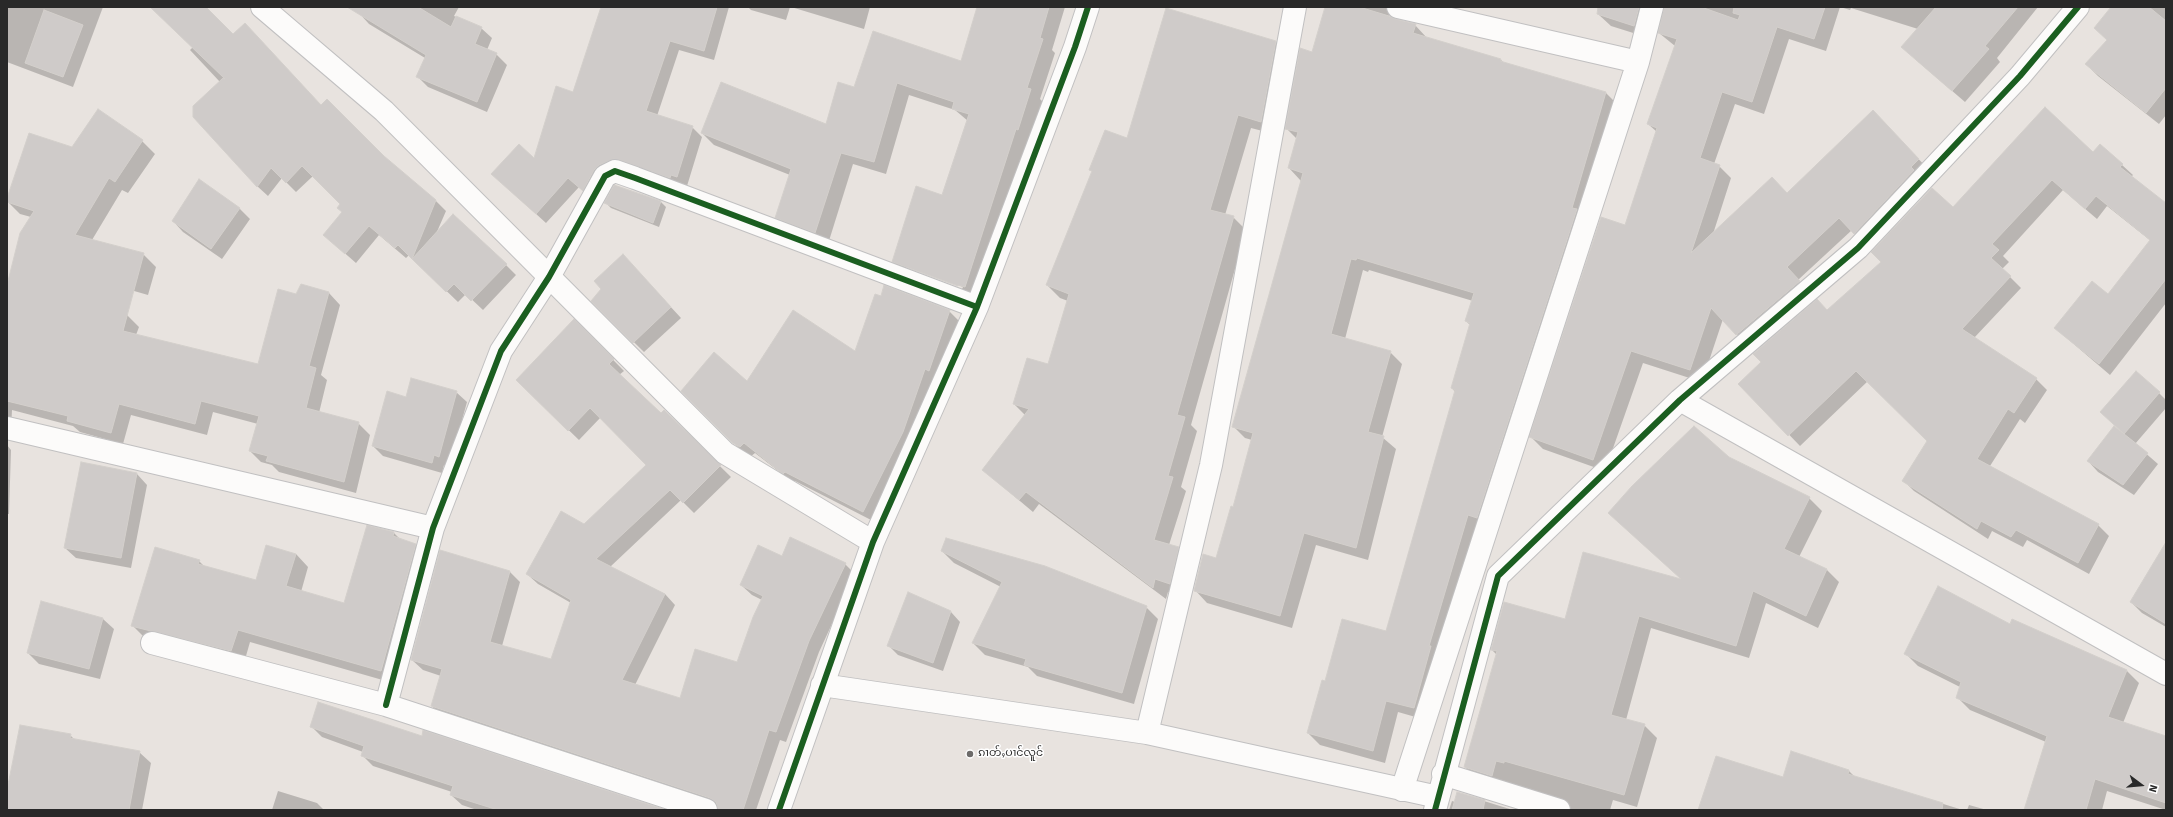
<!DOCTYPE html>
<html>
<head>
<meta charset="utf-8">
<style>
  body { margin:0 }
  #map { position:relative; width:2173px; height:817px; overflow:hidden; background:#e8e3df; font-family:"Source Sans 3",sans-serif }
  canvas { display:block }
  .frame { position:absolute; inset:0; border:8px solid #292929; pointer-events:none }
  .north { position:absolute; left:2121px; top:765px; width:40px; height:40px; -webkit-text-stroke:3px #fff; paint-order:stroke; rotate:106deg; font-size:11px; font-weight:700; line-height:16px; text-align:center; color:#292929 }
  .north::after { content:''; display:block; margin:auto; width:14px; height:18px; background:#292929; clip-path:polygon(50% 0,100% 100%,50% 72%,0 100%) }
</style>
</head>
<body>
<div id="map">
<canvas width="2173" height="817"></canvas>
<div class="frame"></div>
<div class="north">N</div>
</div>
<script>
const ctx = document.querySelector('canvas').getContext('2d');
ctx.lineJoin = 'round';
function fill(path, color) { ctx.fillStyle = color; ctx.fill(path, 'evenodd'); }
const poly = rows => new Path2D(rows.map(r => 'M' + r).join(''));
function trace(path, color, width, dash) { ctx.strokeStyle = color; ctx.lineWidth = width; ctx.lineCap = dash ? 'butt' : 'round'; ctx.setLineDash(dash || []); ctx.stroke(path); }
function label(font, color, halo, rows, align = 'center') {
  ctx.font = font + ' "Source Sans 3","Noto Sans Myanmar",sans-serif'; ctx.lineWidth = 3; ctx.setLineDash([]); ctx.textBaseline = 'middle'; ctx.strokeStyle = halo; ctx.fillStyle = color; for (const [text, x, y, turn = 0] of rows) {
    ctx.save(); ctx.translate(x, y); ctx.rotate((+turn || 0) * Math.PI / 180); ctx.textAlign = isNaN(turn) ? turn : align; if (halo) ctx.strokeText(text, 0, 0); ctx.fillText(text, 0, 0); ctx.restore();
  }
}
const shadow = poly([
  [7,7,103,7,73,87,7,62],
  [204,7,233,35,435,200,446,211,436,234,506,265,516,275,483,310,466,294,458,302,409,255,406,258,379,235,356,263,324,235,343,212,341,204,313,176,296,192,282,178,268,196,257,186,220,82,190,50,193,47],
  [363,7,459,7,454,16,481,28,492,38,487,50,496,54,507,65,487,112,428,87,418,77,425,58,369,24,359,13],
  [602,7,729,7,714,60,679,50,657,116,692,127,702,137,687,186,625,168,593,199,579,187,546,223,502,183,534,160,573,93],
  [748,7,790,7,786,20,751,10],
  [791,7,870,7,864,29],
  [978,7,1065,7,1052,50,1055,53,1040,99,1043,102,978,299,905,274,893,261,943,196,968,121,955,110,909,95,886,174,853,164,828,244,789,230,776,217,790,175,714,145,702,133,826,125,855,88,961,62],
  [906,266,963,287,962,289,906,268],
  [1326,7,1391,7,1389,17,1415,25,1427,38,1501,60,1504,63,1606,93,1618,105,1426,720,1398,712,1385,763,1320,745,1308,733,1325,682,1386,632,1455,392,1452,388,1470,325,1466,321,1473,301,1369,270,1368,272,1363,270,1345,339,1390,352,1402,364,1382,437,1396,449,1368,560,1316,545,1292,628,1207,603,1195,590,1216,559,1234,508,1252,440,1245,438,1233,426,1301,181,1289,168,1297,139,1286,128,1313,53],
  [1601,7,1661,7,1646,37,1611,26,1598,14],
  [1664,7,2038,7,1997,58,2000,62,1965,102,1915,59,1918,29,1851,8,1850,10,1840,7,1826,51,1789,39,1764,114,1735,104,1714,164,1719,166,1731,178,1713,234,1787,194,1885,124,1931,172,1867,245,1852,230,1798,280,1811,294,1749,347,1723,319,1702,382,1643,363,1605,471,1543,449,1531,437,1626,226,1657,132,1648,124,1675,46,1659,33],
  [2112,7,2166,7,2166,115,2159,124,2098,76,2086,64,2108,40],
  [1276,42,1289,55,1274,134,1251,128,1225,215,1233,217,1246,230,1191,425,1197,431,1181,487,1186,491,1169,545,1178,548,1191,561,1183,596,1168,592,1166,599,1039,504,1033,512,983,470,1025,415,1014,404,1048,366,1068,301,1060,298,1047,285,1093,172,1090,170,1127,140],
  [98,110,142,141,155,154,128,193,122,190,92,240,143,254,156,267,148,295,30,261,31,217,20,214,7,201,72,148],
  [2093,153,2122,165,2133,175,2131,177,2166,204,2166,303,2110,375,2055,328,2108,295,2151,241,2107,206,2097,219,2063,190,2003,256,2009,262,2002,269,2021,288,1974,338,2036,379,2047,390,2025,423,2020,419,1990,466,2098,525,2109,536,2089,574,2027,540,2023,547,1992,531,1988,539,1914,491,1903,480,1928,441,1868,381,1800,446,1740,384,1953,208],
  [199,181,240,209,250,219,222,259,183,232,173,221],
  [616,186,661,202,666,207,659,227,611,208,606,203],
  [633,266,681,318,644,352,592,301],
  [301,286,329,293,340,305,321,375,327,380,319,413,358,423,370,435,356,493,279,472,272,465,261,462,250,451,258,424,213,412,207,435,131,415,123,444,80,432,73,426,12,410,11,430,7,436,7,295,127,315,139,327,136,335,259,365],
  [949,311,959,321,873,521,795,481,794,483,755,453,750,457,744,453,682,391,747,383,856,352],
  [574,320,624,371,619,375,661,415,664,411,731,477,694,513,681,500,610,567,665,594,675,605,635,685,681,700,738,663,762,600,752,595,741,585,782,558,845,564,855,574,819,652,786,742,780,740,756,810,719,810,719,808,442,717,432,706,441,676,423,670,412,660,441,552,510,572,520,582,502,646,551,661,571,603,538,584,527,574,584,525,647,465,601,417,579,440,527,390],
  [456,392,467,402,449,467,444,465,442,473,383,456,373,446,406,398],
  [2159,393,2166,400,2166,408,2135,444,2158,464,2134,495,2098,472,2088,461],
  [7,445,11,450,9,514,7,514],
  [1728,458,1809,498,1822,511,1799,557,1827,570,1839,582,1818,628,1766,603,1749,658,1651,628,1626,720,1644,725,1657,738,1637,807,1613,800,1610,810,1572,810,1478,780,1465,767,1497,655,1492,650,1566,620,1683,580,1609,513],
  [81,464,137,474,147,485,131,568,76,558,65,548],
  [394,533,401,540,415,544,428,557,393,683,250,642,244,663,145,638,132,625,199,561,204,566,256,581,296,554,308,567,301,592,345,604],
  [942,551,1146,607,1158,619,1134,704,1037,676,1028,667,985,655,973,643,1001,587,954,563],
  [2166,561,2166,627,2142,613,2131,602],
  [42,602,103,619,114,629,100,679,39,664,28,653],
  [951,612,960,622,943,671,898,655,889,646],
  [2013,621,2127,671,2139,683,2123,723,2166,737,2166,810,2107,791,2102,810,2025,810,2046,742,1970,710,1957,697,1960,687,1918,666,1905,653,2011,625],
  [311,726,422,737,663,810,477,810,462,805,451,795,452,792,373,766,362,755,363,752,322,737],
  [70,735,75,740,139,752,151,763,142,810,7,810,7,781,10,782],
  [1849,771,1855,777,1963,810,1700,810,1783,778],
  [278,791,317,803,324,810,272,810],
  [1458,793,1513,810,1449,810,1452,801,1455,802],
  [1969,805,1987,810,1967,810]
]);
const building = poly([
  [150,7,206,7,233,34,245,23,321,105,327,99,384,156,436,200,412,259,398,245,395,248,369,226,345,254,323,235,342,212,337,208,340,204,302,166,286,183,271,168,257,187,193,117,193,106,223,78,225,79,150,7],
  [347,7,418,7,451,27,456,16,482,27,475,44,497,53,477,102,416,77,426,55,347,7],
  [601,7,717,7,704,51,670,41,646,111,693,126,677,177,671,175,670,178,614,159,599,165,594,170,583,191,568,178,536,214,491,174,519,144,534,158,556,86,573,92,601,7],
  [977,7,1049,7,1040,38,1043,39,1027,88,1031,89,1018,130,1016,129,965,287,958,285,958,286,892,262,916,186,942,195,969,114,952,109,954,102,897,83,874,162,841,153,815,233,775,218,791,169,701,133,721,82,826,124,838,82,854,87,873,31,961,61,977,7],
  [1325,7,1359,7,1389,16,1395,19,1416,24,1413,33,1501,59,1500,61,1606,92,1572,208,1577,209,1477,518,1468,515,1429,646,1431,646,1414,708,1386,701,1373,751,1307,733,1322,680,1325,681,1342,619,1386,631,1455,390,1451,388,1470,323,1465,321,1474,293,1357,258,1356,260,1351,259,1331,334,1391,351,1368,432,1384,436,1356,548,1304,533,1280,616,1194,591,1203,554,1216,558,1231,506,1233,507,1253,433,1232,427,1303,173,1288,168,1298,132,1285,129,1300,48,1312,52,1325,7],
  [1598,7,1639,7,1634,26,1597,14,1598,7],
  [1664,7,1701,7,1738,20,1740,15,1733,13,1734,7,1825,7,1814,39,1777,27,1752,102,1722,92,1700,158,1720,165,1691,253,1772,177,1787,193,1873,110,1919,159,1911,167,1914,170,1854,234,1839,218,1787,267,1800,281,1736,335,1711,308,1690,370,1631,351,1593,460,1529,437,1601,217,1625,225,1657,128,1647,124,1677,39,1658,33,1664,7],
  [1936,7,2018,7,1985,46,1989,49,1952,91,1901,47,1936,7],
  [2111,7,2149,7,2166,21,2166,88,2146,113,2085,64,2107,40,2094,28,2111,7],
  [1166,8,1276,41,1261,122,1238,115,1210,210,1234,216,1177,415,1185,417,1168,476,1173,477,1154,540,1179,547,1170,584,1155,579,1153,588,1026,492,1019,500,982,470,1029,409,1013,404,1027,358,1048,364,1069,294,1046,285,1092,171,1089,170,1105,130,1127,138,1166,8],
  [44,10,83,25,63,77,25,63,44,10],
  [2045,107,2093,152,2100,144,2123,164,2120,167,2166,203,2166,279,2099,364,2054,328,2092,281,2108,294,2150,240,2096,196,2085,209,2052,180,1992,244,1999,250,1991,258,2011,276,1962,329,2037,378,2014,413,2008,409,1977,459,2099,524,2078,563,2016,530,2011,537,1981,521,1977,529,1902,481,1927,441,1856,371,1788,436,1738,384,1761,362,1753,354,1817,299,1827,310,1881,262,1871,252,1932,188,1953,207,2045,107],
  [98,109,143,140,115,182,109,178,75,235,144,253,123,331,258,364,278,289,296,294,301,284,329,292,309,366,316,368,306,408,359,422,344,482,266,461,268,456,249,451,259,416,201,401,195,424,119,404,111,433,67,421,68,416,7,401,7,285,20,233,34,211,7,202,7,198,29,133,72,147,98,109],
  [199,179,240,208,211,249,172,221,199,179],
  [614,185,661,201,653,223,604,203,614,185],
  [453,214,507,264,471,301,454,284,446,292,412,259,453,214],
  [623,254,671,307,633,343,591,301,601,289,594,281,623,254],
  [884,285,950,310,929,371,925,369,903,432,863,512,785,472,783,474,744,443,740,447,733,443,681,391,714,352,747,381,793,310,855,351,875,294,881,296,884,285],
  [574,319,614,359,609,364,661,413,664,410,721,465,683,503,670,490,596,559,665,594,622,680,680,698,695,649,737,662,753,617,763,596,740,585,758,545,782,556,790,537,846,563,809,641,776,732,769,730,743,810,718,810,716,802,710,798,431,706,442,669,411,660,440,550,510,571,490,642,551,659,571,600,526,574,561,511,584,524,646,465,590,408,568,431,516,380,574,319],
  [2136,371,2160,392,2124,434,2100,412,2136,371],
  [411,378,457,391,439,457,434,455,432,463,372,446,387,391,406,397,411,378],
  [1694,426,1729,457,1810,497,1784,549,1827,569,1806,616,1753,591,1736,646,1639,616,1611,715,1645,724,1624,795,1504,761,1504,763,1496,761,1492,776,1464,767,1497,651,1491,650,1504,602,1565,619,1583,552,1681,579,1608,513,1632,486,1694,426],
  [2114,426,2148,453,2123,485,2087,461,2114,426],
  [81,462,137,473,121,558,64,548,81,462],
  [367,525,394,532,393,536,416,544,381,671,238,630,231,651,131,626,155,547,200,560,198,564,256,580,266,545,296,554,286,586,344,603,367,525],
  [946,538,1045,566,1147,606,1122,693,1024,665,1026,659,972,643,1002,582,941,551,946,538],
  [2166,542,2166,624,2130,602,2166,542],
  [1938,586,2010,624,2012,619,2127,670,2108,717,2166,736,2166,803,2095,779,2086,810,2024,810,2047,736,1956,698,1961,682,1904,654,1938,586],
  [908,592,951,611,933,663,887,646,908,592],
  [41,601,103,618,89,669,27,653,41,601],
  [318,702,422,736,423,730,666,810,498,810,450,795,453,786,361,756,364,746,310,727,318,702],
  [20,725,71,734,70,738,140,751,129,810,7,810,7,790,20,725],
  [1791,751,1849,770,1848,774,1943,803,1942,810,1698,810,1716,756,1783,777,1791,751],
  [1457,792,1485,800,1483,810,1452,810,1457,792]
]);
const minor = poly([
  [262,7,384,111,725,453,873,542],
  [1398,7,1638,62],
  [1680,400,2166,674],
  [7,428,433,528],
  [152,643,386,705,706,810],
  [822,685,1147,733,1438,797],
  [386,705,433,528,501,351,549,277,605,176,615,171,635,178,977,307],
  [1147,733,1211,465,1295,7],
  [1443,774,1559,810],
  [1402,790,1638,62,1652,7],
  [779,810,873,542,977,307,1075,47,1088,7],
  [1435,810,1498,576,1680,400,1858,248,2020,76,2078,7]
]);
const cycleway = poly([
  [386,705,433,528,501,351,549,277,605,176,615,171,635,178,977,307],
  [779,810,873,542,977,307,1075,47,1088,7],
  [1435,810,1498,576,1680,400,1858,248,2020,76,2078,7]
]);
const markers = [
  [970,754,4,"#6c6a69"]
];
const poiNames = [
  ["ၵၢတ်ႇပၢင်လူင်",978,754]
];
fill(shadow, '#0003');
fill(building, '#cfcbc9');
trace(building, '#d3cfcb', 1);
trace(minor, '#c1c0c1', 24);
trace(minor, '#fcfbfa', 22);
trace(cycleway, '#1b5e20', 6);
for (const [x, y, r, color] of markers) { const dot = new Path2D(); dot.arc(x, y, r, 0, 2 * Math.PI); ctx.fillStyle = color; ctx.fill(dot); trace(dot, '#fff', 1.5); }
label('11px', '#292929', '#fff', poiNames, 'left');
</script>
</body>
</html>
